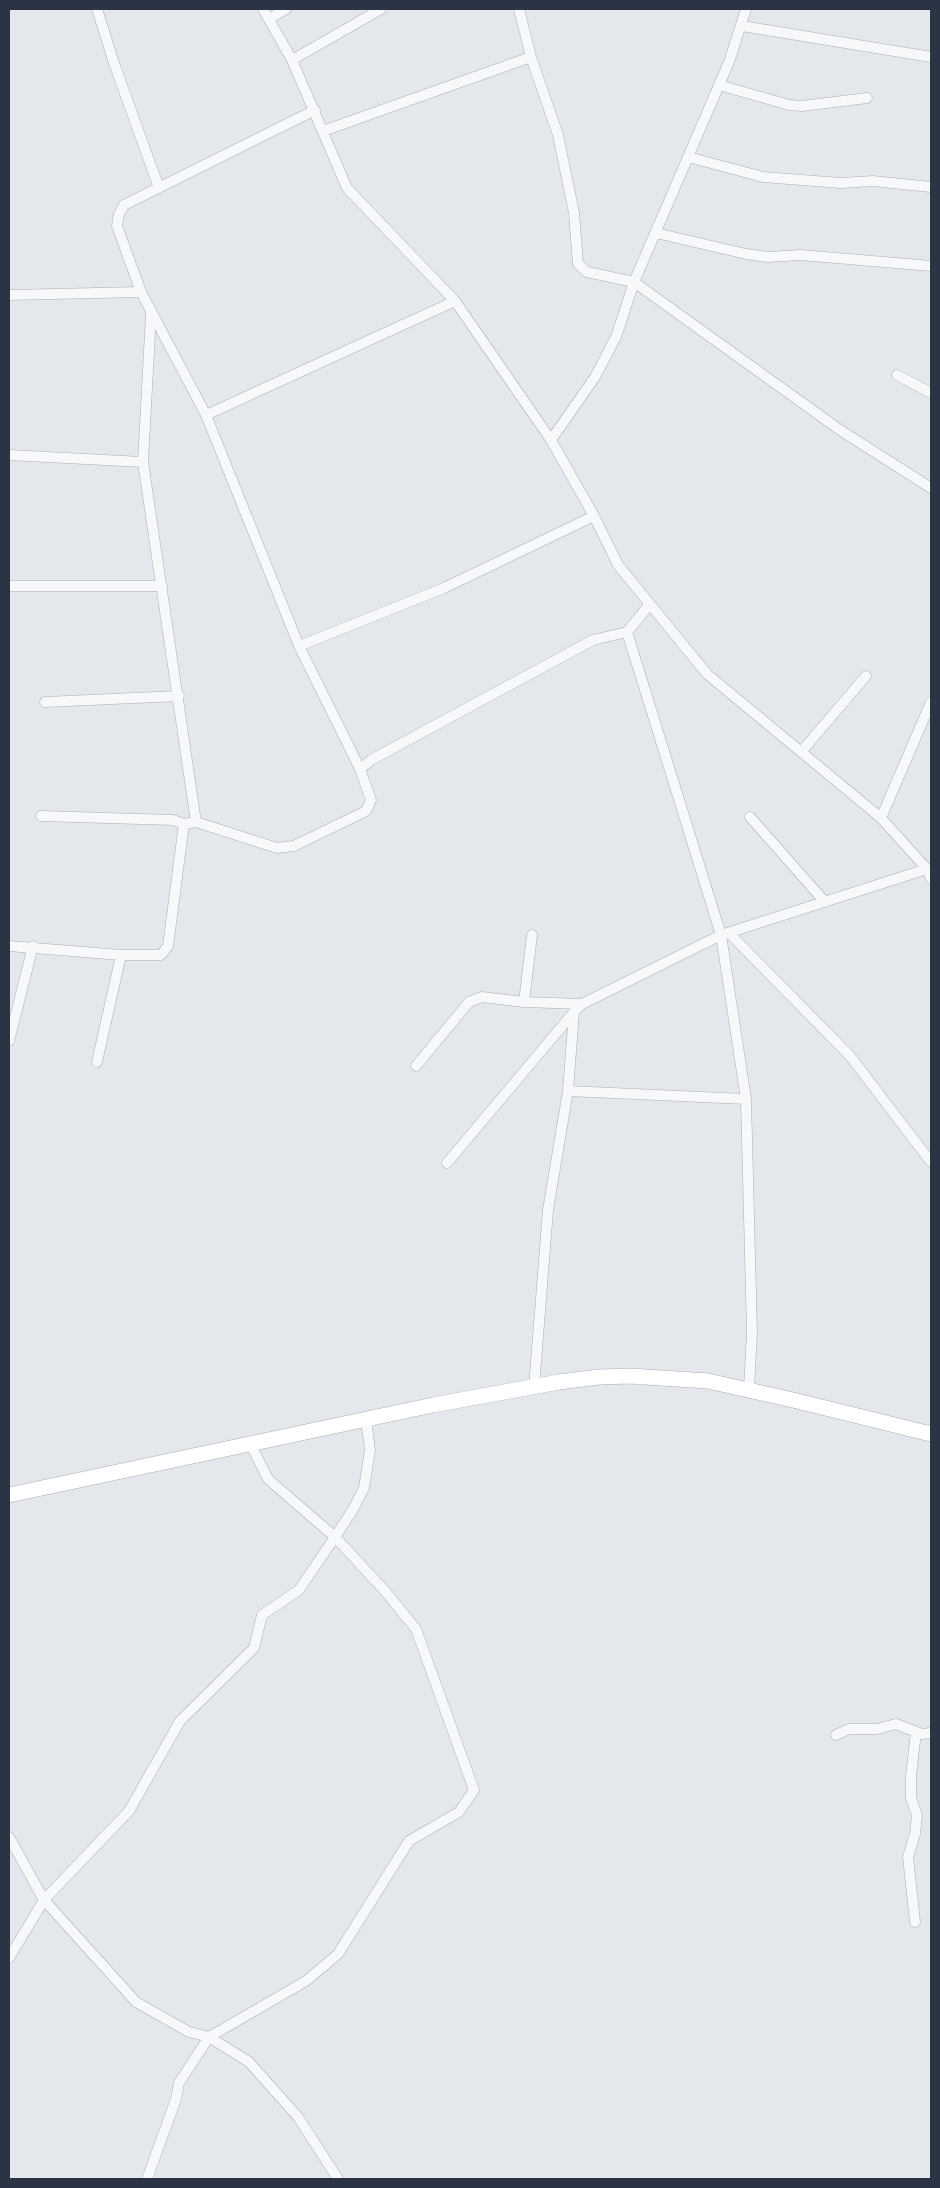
<!DOCTYPE html>
<html>
<head>
<meta charset="utf-8">
<style>
  body { margin:0 }
  #map { position:relative; width:940px; height:2188px; overflow:hidden; background:#e4e7ec; font-family:Commissioner,sans-serif }
  canvas { display:block }
  .frame { position:absolute; inset:0; border:10px solid #2b3445; pointer-events:none }
</style>
</head>
<body>
<div id="map">
<canvas width="940" height="2188"></canvas>
<div class="frame"></div>
</div>
<script>
const ctx = document.querySelector('canvas').getContext('2d');
ctx.lineJoin = 'round';
const poly = rows => new Path2D(rows.map(r => 'M' + r).join(''));
function trace(path, color, width, dash) { ctx.strokeStyle = color; ctx.lineWidth = width; ctx.lineCap = dash ? 'butt' : 'round'; ctx.setLineDash(dash || []); ctx.stroke(path); }
const street = poly([
  [97,9,114,63,159,188],
  [263,9,292,60,347,188,455,301,551,440,594,516,618,565,707,674,881,818,927,869,931,879],
  [519,9,531,57],
  [269,19,286,9],
  [742,26,931,57],
  [292,60,381,9],
  [719,85,789,105,802,106,867,98],
  [323,131,531,57,558,135,574,213,578,264,587,272,634,282,840,430,931,488],
  [688,157,763,177,841,183,873,181,931,187],
  [656,233,746,254,768,257,801,255,931,266],
  [141,292,117,226,119,214,124,205,315,110],
  [9,295,141,292,206,415,455,301],
  [897,375,931,393],
  [206,415,299,646,444,588,594,516],
  [551,440,595,377,616,337,634,282,729,62,746,9],
  [9,455,143,462],
  [9,586,162,586],
  [627,632,721,935,746,1099,752,1333,749,1389],
  [299,646,360,769],
  [45,702,179,696],
  [801,752,866,676],
  [41,816,173,820,184,824],
  [750,817,825,902],
  [881,818,931,702],
  [196,822,277,848,294,846,366,811,371,800,360,769,371,760,593,640,627,632,650,604],
  [729,933,850,1056,931,1162],
  [9,946,121,955,161,955,168,946,184,824,196,822,143,462,151,314],
  [524,1002,532,935],
  [9,1041,33,946],
  [97,1062,121,955],
  [416,1066,469,1002,482,997,524,1002,582,1004,721,935,927,869],
  [568,1091,746,1099],
  [447,1163,574,1012],
  [534,1387,548,1210,568,1091,574,1012,582,1004],
  [251,1445,268,1479,335,1537,299,1590,262,1615,254,1648,180,1721,129,1811,44,1900,136,2002,189,2032,209,2037,249,2062,298,2117,338,2179],
  [836,1735,849,1729,877,1729,896,1724,922,1734,931,1733],
  [9,1837,44,1900,9,1958],
  [915,1922,908,1857,915,1834,917,1815,911,1798,911,1776,916,1732],
  [147,2179,176,2099,179,2083,209,2037,306,1981,338,1954,409,1841,459,1812,474,1790,416,1629,385,1591,335,1537,352,1511,364,1488,370,1450,366,1420]
]);
const secondary = poly([
  [9,1495,433,1405,559,1382,599,1377,630,1376,708,1381,793,1400,931,1434]
]);
trace(street, '#a9aeb7', 11);
trace(secondary, '#a9aeb7', 16);
trace(street, '#f7f8fa', 10);
trace(secondary, '#fff', 15);
</script>
</body>
</html>
